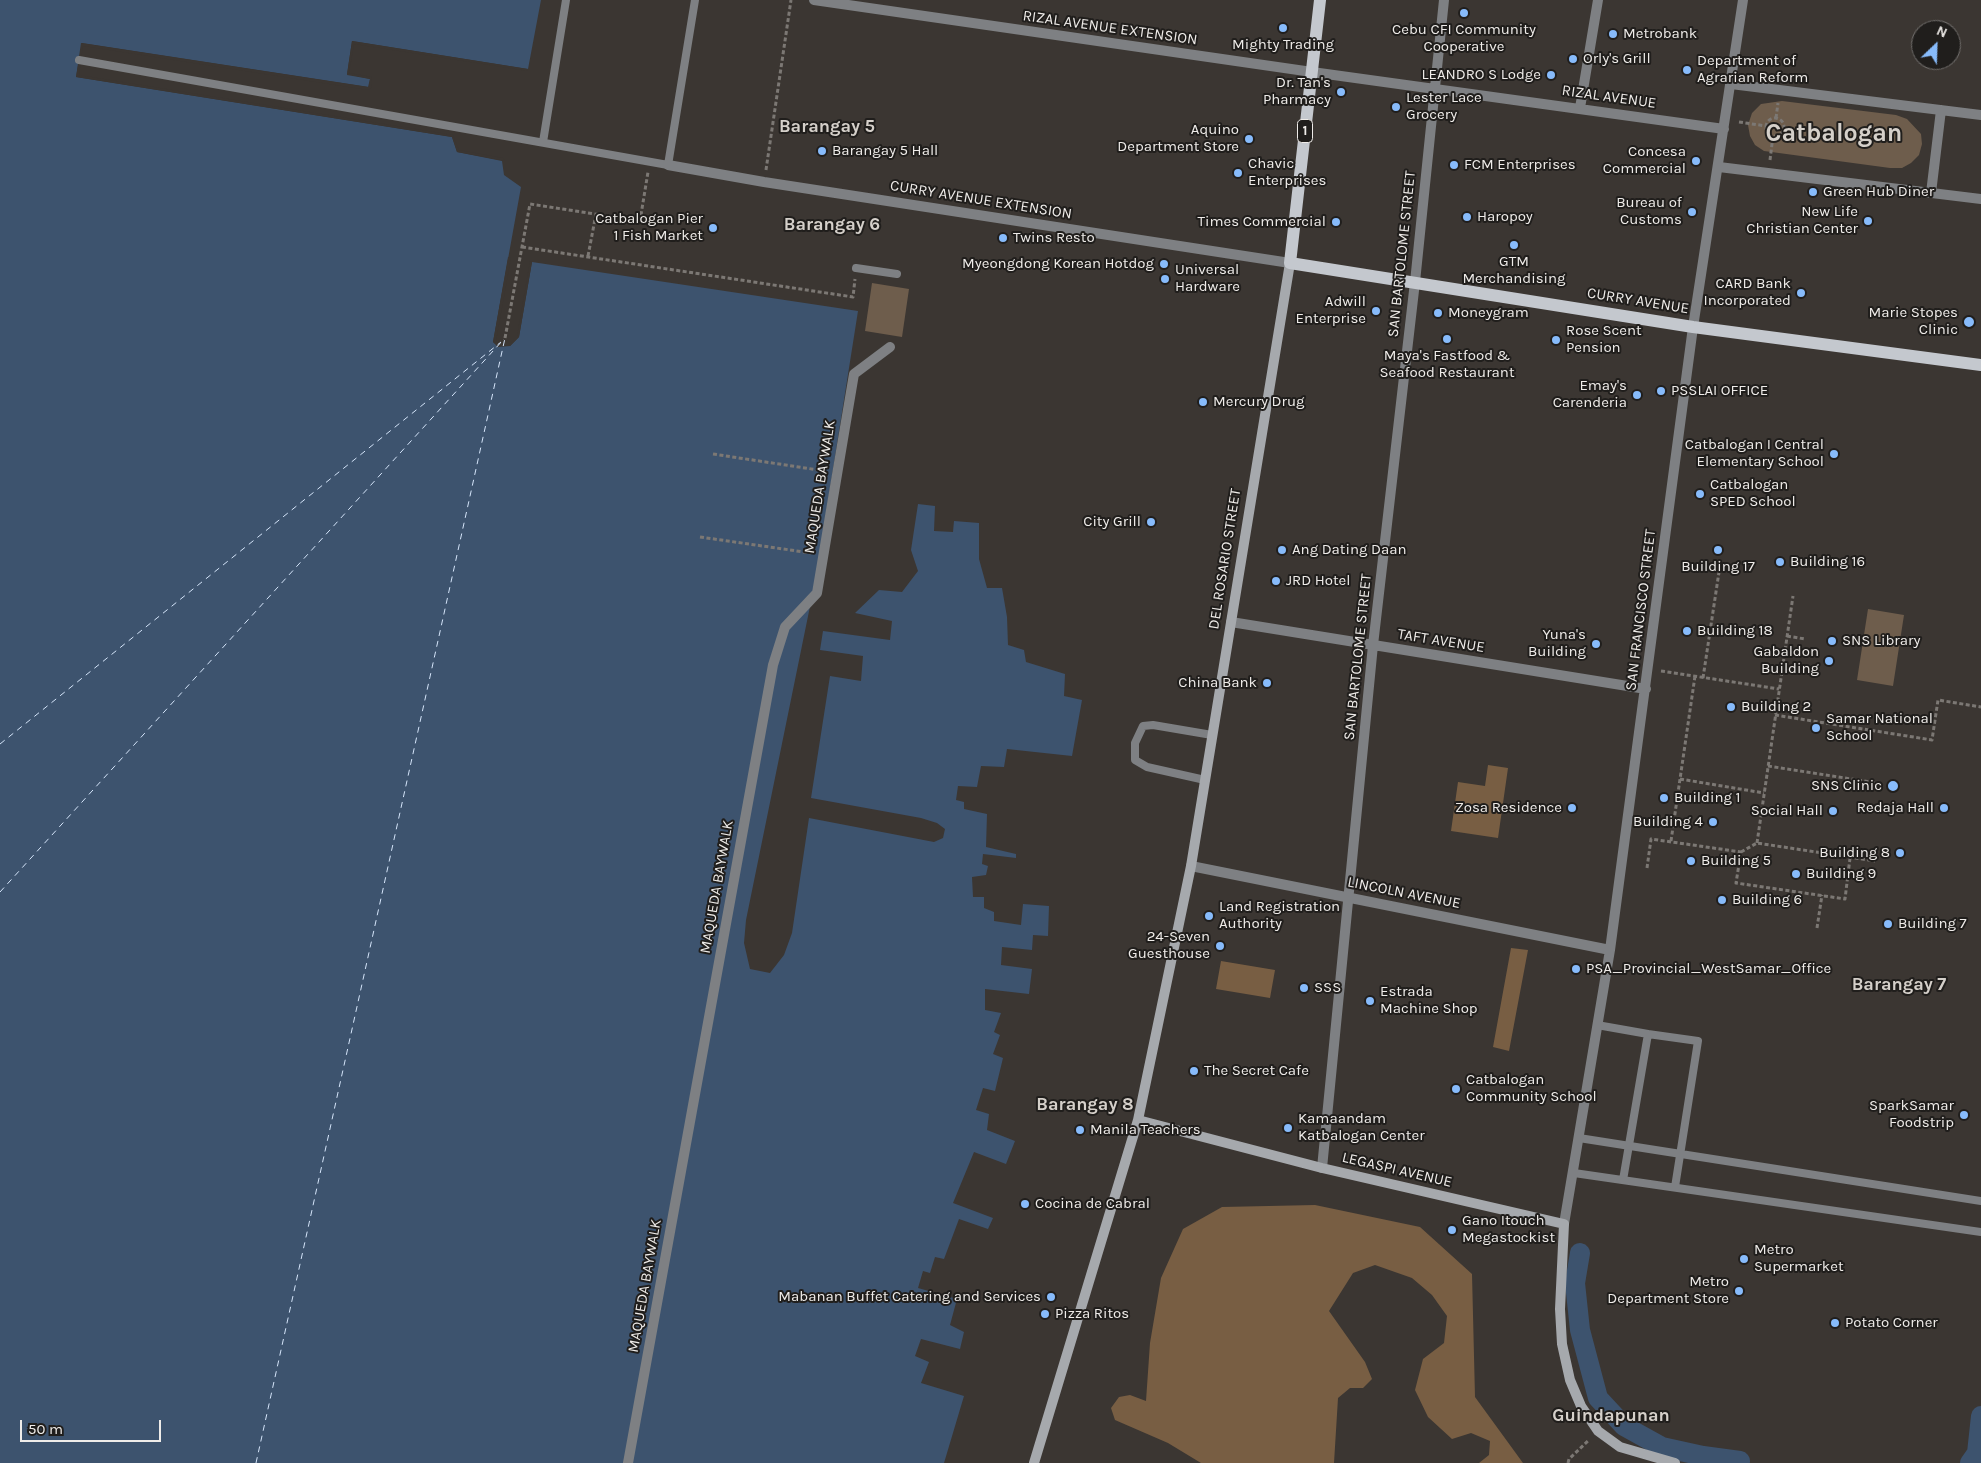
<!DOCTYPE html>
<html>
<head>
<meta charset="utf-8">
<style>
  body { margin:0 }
  #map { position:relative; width:1981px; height:1463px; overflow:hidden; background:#3b3632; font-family:Karla,sans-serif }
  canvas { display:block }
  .north { position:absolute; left:1911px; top:20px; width:50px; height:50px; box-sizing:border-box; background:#201e1c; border:1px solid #73706e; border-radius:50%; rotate:24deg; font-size:14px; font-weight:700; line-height:20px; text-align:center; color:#efece9 }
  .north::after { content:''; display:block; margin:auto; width:18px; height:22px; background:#87bbfb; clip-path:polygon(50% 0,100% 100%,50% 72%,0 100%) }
  .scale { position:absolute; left:20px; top:1420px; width:141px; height:22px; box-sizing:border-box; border:2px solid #efece9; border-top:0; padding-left:6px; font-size:15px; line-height:18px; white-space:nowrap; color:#efece9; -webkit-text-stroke:4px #201e1c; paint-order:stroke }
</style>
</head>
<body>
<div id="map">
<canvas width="1981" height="1463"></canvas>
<div class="north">N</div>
<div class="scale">50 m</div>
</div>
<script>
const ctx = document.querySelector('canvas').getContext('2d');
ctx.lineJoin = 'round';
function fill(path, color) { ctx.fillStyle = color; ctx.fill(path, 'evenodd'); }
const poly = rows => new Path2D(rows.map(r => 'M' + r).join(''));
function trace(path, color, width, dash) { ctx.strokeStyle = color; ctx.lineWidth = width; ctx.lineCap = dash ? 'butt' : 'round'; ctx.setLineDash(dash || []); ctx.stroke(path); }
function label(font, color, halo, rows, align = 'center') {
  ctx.font = font + ' Karla,sans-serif'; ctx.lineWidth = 4; ctx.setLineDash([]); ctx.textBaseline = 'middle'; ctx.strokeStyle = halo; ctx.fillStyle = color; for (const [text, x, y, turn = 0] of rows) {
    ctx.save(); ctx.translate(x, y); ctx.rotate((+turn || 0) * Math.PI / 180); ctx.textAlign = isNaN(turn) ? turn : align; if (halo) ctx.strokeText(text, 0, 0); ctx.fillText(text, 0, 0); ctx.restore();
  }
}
const green = poly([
  [1782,101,1896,115,1907,119,1921,134,1922,144,1919,155,1911,163,1902,168,1890,168,1764,151,1755,145,1750,136,1748,125,1752,113,1761,104],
  [872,283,909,289,902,337,865,331],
  [1868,609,1904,615,1893,686,1857,680]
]);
const forest = poly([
  [1488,765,1508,768,1498,838,1451,831,1458,782,1485,786],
  [1511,948,1528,950,1509,1051,1493,1047],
  [1221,961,1275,970,1270,998,1216,989],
  [1315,1205,1420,1227,1472,1274,1475,1397,1523,1463,1479,1463,1489,1455,1490,1441,1471,1433,1452,1439,1428,1417,1415,1390,1423,1359,1444,1343,1447,1316,1432,1295,1412,1278,1375,1265,1353,1273,1329,1311,1365,1362,1372,1379,1363,1388,1350,1388,1338,1398,1334,1463,1201,1463,1168,1443,1115,1420,1111,1408,1119,1397,1130,1395,1146,1401,1150,1343,1161,1278,1183,1229,1222,1207]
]);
const water = poly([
  [0,0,541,0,528,69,352,41,347,74,370,79,369,87,82,43,76,77,452,137,457,152,502,161,504,175,521,187,493,342,498,346,510,346,519,337,532,262,858,311,816,577,746,920,744,943,750,969,770,973,784,955,792,933,809,818,934,842,943,838,945,829,937,823,921,818,811,798,830,676,861,681,863,656,820,650,823,631,890,640,892,621,855,613,879,590,902,592,918,571,911,550,918,504,935,506,934,531,953,532,954,521,979,523,979,559,987,588,1002,588,1007,617,1008,645,1024,650,1026,662,1065,674,1064,696,1082,700,1072,756,1007,749,1004,767,981,766,977,787,958,786,956,800,964,802,964,809,987,814,986,847,1016,854,1016,858,983,854,982,864,988,866,986,875,972,877,973,897,984,897,984,908,994,912,994,921,1021,925,1023,904,1049,906,1048,936,1033,935,1032,950,1002,947,1001,965,1032,969,1029,994,985,989,985,1010,1001,1013,994,1032,1000,1035,993,1054,1003,1058,995,1091,983,1088,976,1110,989,1114,987,1130,1015,1141,1006,1164,974,1152,953,1203,993,1218,988,1229,959,1219,944,1259,935,1257,930,1273,923,1271,918,1288,957,1299,950,1325,964,1332,960,1349,921,1339,915,1356,929,1362,921,1383,964,1396,944,1463,0,1463]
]);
const pier = poly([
  [352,41,528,69,528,71,354,44,349,73,372,77,371,88,368,90,83,46,79,75,453,135,459,150,503,158,505,161,457,152,452,137,76,77,81,43,368,87,370,79,347,75],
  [508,257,511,258,496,341,499,344,509,344,517,336,530,261,532,262,519,337,510,346,498,347,493,342]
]);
const canal = poly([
  [1580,1253,1575,1283,1580,1330,1598,1398,1624,1426,1662,1447,1703,1456,1740,1461],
  [1970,1463,1977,1453,1981,1416]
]);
const ferry = poly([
  [0,744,501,342],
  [0,892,504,339],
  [256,1463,505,338]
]);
const path = poly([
  [1776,118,1778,103],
  '1766 127a9 9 0 1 1 18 0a9 9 0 1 1-18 0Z',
  [1739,122,1766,126],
  [1784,129,1800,131],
  [1770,160,1773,136],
  [766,170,791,0],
  [522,247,853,297,855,279],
  [588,256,596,214],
  [505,338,530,204,640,221,648,172],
  [713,454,825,471],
  [700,537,811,553],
  [1787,636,1805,639],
  [1661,671,1779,689],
  [1703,678,1719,572],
  [1775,715,1932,740,1938,700,1981,707],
  [1768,766,1877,783],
  [1680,779,1764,793],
  [1671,841,1695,676],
  [1757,843,1793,596],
  [1741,852,1757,843,1875,861],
  [1647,868,1651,839,1741,852,1736,883,1845,899,1850,858],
  [1817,928,1822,895],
  [1568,1463,1569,1459,1589,1440]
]);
const lane = poly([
  [79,60,668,165,695,0],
  [543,142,566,0],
  [856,268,897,274],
  [1205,780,1147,767,1135,760,1135,743,1143,726,1153,725,1212,735],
  [1597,1025,1648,1034,1623,1180],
  [1648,1034,1698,1041,1675,1187],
  [1579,1138,1981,1201],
  [1574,1173,1981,1232]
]);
const street = poly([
  [814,0,1312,72,1724,129],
  [1731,84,1981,115],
  [1580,108,1598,0],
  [668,165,764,182,1290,263],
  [1719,167,1981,199],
  [1931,193,1941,110],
  [1231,622,1646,689],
  [1191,866,1610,950],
  [1322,1168,1373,645,1415,282,1444,0],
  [1564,1224,1610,950,1693,327,1743,0],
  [628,1463,773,665,785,627,817,593,854,374,890,347]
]);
const secondary = poly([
  [1138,1120,1322,1168,1564,1224,1560,1309,1562,1344,1570,1380,1581,1406,1598,1431,1620,1447,1675,1463],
  [1034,1463,1138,1120,1191,866,1290,263]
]);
const primary = poly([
  [1320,0,1290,263,1693,327,1981,365]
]);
const markers = [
  [1464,13,5,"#87bbfb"],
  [1283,28,5,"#87bbfb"],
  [1613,34,5,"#87bbfb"],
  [1573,59,5,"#87bbfb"],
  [1687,70,5,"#87bbfb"],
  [1551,75,5,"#87bbfb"],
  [1341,92,5,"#87bbfb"],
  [1396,107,5,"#87bbfb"],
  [1249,139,5,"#87bbfb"],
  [822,151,5,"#87bbfb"],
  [1696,161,5,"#87bbfb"],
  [1454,165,5,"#87bbfb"],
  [1238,173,5,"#87bbfb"],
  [1813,192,5,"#87bbfb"],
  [1692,212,5,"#87bbfb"],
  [1467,217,5,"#87bbfb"],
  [1868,221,5,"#87bbfb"],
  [1336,222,5,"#87bbfb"],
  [713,228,5,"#87bbfb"],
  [1003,238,5,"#87bbfb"],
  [1514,245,5,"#87bbfb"],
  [1164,264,5,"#87bbfb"],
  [1165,279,5,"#87bbfb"],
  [1801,293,5,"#87bbfb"],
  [1376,311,5,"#87bbfb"],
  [1438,313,5,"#87bbfb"],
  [1969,322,6,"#87bbfb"],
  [1447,339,5,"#87bbfb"],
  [1556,340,5,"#87bbfb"],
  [1661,391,5,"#87bbfb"],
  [1637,395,5,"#87bbfb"],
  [1203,402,5,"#87bbfb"],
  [1834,454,5,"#87bbfb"],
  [1700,494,5,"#87bbfb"],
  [1151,522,5,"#87bbfb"],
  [1282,550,5,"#87bbfb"],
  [1718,550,5,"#87bbfb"],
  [1780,562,5,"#87bbfb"],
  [1276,581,5,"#87bbfb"],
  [1687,631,5,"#87bbfb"],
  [1832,641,5,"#87bbfb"],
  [1596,644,5,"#87bbfb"],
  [1829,661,5,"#87bbfb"],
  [1267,683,5,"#87bbfb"],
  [1731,707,5,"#87bbfb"],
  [1816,728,5,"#87bbfb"],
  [1893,786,6,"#87bbfb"],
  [1664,798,5,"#87bbfb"],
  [1572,808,5,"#87bbfb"],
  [1944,808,5,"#87bbfb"],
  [1833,811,5,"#87bbfb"],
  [1713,822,5,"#87bbfb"],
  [1900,853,5,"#87bbfb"],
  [1691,861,5,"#87bbfb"],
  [1796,874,5,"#87bbfb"],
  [1722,900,5,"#87bbfb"],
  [1209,916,5,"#87bbfb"],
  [1888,924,5,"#87bbfb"],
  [1220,946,5,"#87bbfb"],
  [1576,969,5,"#87bbfb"],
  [1304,988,5,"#87bbfb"],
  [1370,1001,5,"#87bbfb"],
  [1194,1071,5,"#87bbfb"],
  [1456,1089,5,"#87bbfb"],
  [1964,1115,5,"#87bbfb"],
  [1288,1128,5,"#87bbfb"],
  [1080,1130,5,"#87bbfb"],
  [1025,1204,5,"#87bbfb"],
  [1452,1230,5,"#87bbfb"],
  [1744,1259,5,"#87bbfb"],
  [1739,1291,5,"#87bbfb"],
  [1051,1297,5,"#87bbfb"],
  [1045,1314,5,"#87bbfb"],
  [1835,1323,5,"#87bbfb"]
];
const shields = [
  [1305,131,15]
];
const shieldNames = [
  ["1",1305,131]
];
const streetNames = [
  ["RIZAL AVENUE EXTENSION",1110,28,8],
  ["RIZAL AVENUE",1609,97,8],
  ["CURRY AVENUE EXTENSION",981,200,9],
  ["SAN BARTOLOME STREET",1402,254,-84],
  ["CURRY AVENUE",1638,301,9],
  ["MAQUEDA BAYWALK",820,487,-81],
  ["DEL ROSARIO STREET",1225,559,-81],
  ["SAN FRANCISCO STREET",1641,610,-83],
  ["TAFT AVENUE",1441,641,9],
  ["SAN BARTOLOME STREET",1358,657,-84],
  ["MAQUEDA BAYWALK",717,887,-80],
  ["LINCOLN AVENUE",1404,893,11],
  ["LEGASPI AVENUE",1397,1170,13],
  ["MAQUEDA BAYWALK",645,1286,-80]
];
const poiNames = [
  ["Cebu CFI Community",1464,30,"center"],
  ["Cooperative",1464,47,"center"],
  ["Metrobank",1623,34],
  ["Mighty Trading",1283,45,"center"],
  ["Orly's Grill",1583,59],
  ["Department of",1697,61],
  ["Agrarian Reform",1697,78],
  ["LEANDRO S Lodge",1541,75,"right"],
  ["Dr. Tan's",1331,83,"right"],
  ["Pharmacy",1331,100,"right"],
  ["Lester Lace",1406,98],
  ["Grocery",1406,115],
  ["Aquino",1239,130,"right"],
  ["Department Store",1239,147,"right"],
  ["Barangay 5 Hall",832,151],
  ["Concesa",1686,152,"right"],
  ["Commercial",1686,169,"right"],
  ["Chavic",1248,164],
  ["Enterprises",1248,181],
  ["FCM Enterprises",1464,165],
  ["Green Hub Diner",1823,192],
  ["Bureau of",1682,203,"right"],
  ["Customs",1682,220,"right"],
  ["New Life",1858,212,"right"],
  ["Christian Center",1858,229,"right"],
  ["Haropoy",1477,217],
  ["Catbalogan Pier",703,219,"right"],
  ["1 Fish Market",703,236,"right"],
  ["Times Commercial",1326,222,"right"],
  ["Twins Resto",1013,238],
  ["GTM",1514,262,"center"],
  ["Merchandising",1514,279,"center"],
  ["Myeongdong Korean Hotdog",1154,264,"right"],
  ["Universal",1175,270],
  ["Hardware",1175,287],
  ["CARD Bank",1791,284,"right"],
  ["Incorporated",1791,301,"right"],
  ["Adwill",1366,302,"right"],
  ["Enterprise",1366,319,"right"],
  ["Moneygram",1448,313],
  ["Marie Stopes",1958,313,"right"],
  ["Clinic",1958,330,"right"],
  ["Rose Scent",1566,331],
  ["Pension",1566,348],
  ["Maya's Fastfood &",1447,356,"center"],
  ["Seafood Restaurant",1447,373,"center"],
  ["Emay's",1627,386,"right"],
  ["Carenderia",1627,403,"right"],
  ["PSSLAI OFFICE",1671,391],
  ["Mercury Drug",1213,402],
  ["Catbalogan I Central",1824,445,"right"],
  ["Elementary School",1824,462,"right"],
  ["Catbalogan",1710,485],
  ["SPED School",1710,502],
  ["City Grill",1141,522,"right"],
  ["Ang Dating Daan",1292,550],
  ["Building 16",1790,562],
  ["Building 17",1718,567,"center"],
  ["JRD Hotel",1286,581],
  ["Building 18",1697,631],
  ["Yuna's",1586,635,"right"],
  ["Building",1586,652,"right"],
  ["SNS Library",1842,641],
  ["Gabaldon",1819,652,"right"],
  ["Building",1819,669,"right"],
  ["China Bank",1257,683,"right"],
  ["Building 2",1741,707],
  ["Samar National",1826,719],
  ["School",1826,736],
  ["SNS Clinic",1882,786,"right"],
  ["Building 1",1674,798],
  ["Zosa Residence",1562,808,"right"],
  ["Redaja Hall",1934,808,"right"],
  ["Social Hall",1823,811,"right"],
  ["Building 4",1703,822,"right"],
  ["Building 8",1890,853,"right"],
  ["Building 5",1701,861],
  ["Building 9",1806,874],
  ["Building 6",1732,900],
  ["Land Registration",1219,907],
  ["Authority",1219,924],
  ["Building 7",1898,924],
  ["24-Seven",1210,937,"right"],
  ["Guesthouse",1210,954,"right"],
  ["PSA_Provincial_WestSamar_Office",1586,969],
  ["SSS",1314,988],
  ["Estrada",1380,992],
  ["Machine Shop",1380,1009],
  ["The Secret Cafe",1204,1071],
  ["Catbalogan",1466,1080],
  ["Community School",1466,1097],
  ["SparkSamar",1954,1106,"right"],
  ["Foodstrip",1954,1123,"right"],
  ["Kamaandam",1298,1119],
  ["Katbalogan Center",1298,1136],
  ["Manila Teachers",1090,1130],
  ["Cocina de Cabral",1035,1204],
  ["Gano Itouch",1462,1221],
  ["Megastockist",1462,1238],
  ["Metro",1754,1250],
  ["Supermarket",1754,1267],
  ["Metro",1729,1282,"right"],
  ["Department Store",1729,1299,"right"],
  ["Mabanan Buffet Catering and Services",1041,1297,"right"],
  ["Pizza Ritos",1055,1314],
  ["Potato Corner",1845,1323]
];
const quarterNames = [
  ["Barangay 5",827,127],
  ["Barangay 6",832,225],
  ["Barangay 7",1899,985],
  ["Barangay 8",1085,1105],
  ["Guindapunan",1611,1416]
];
const townNames = [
  ["Catbalogan",1834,134]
];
fill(green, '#6e5d4c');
fill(forest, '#785e43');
fill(water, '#3d536e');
fill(pier, '#3b3632');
trace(canal, '#3d536e', 20);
trace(ferry, '#d5e5fa', 1, [6, 5]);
trace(path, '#7c7874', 3, [4, 2.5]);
trace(lane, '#7e8083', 8);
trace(street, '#7e8083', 10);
trace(secondary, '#a6a9ad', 10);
trace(primary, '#c4c8ce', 12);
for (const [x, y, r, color] of markers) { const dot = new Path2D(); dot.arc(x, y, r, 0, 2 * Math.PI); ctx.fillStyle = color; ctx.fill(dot); trace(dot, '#201e1c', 2); }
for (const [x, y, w] of shields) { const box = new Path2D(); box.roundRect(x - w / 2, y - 11.5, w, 23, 4); ctx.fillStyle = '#201e1c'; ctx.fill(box); trace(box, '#efece9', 1); }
label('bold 14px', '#efece9', null, shieldNames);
label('15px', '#efece9', '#201e1c', streetNames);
label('15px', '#efece9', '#201e1c', poiNames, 'left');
label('bold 18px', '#d5d0ca', '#201e1c', quarterNames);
label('bold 25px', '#d5d0ca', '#201e1c', townNames);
</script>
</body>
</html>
